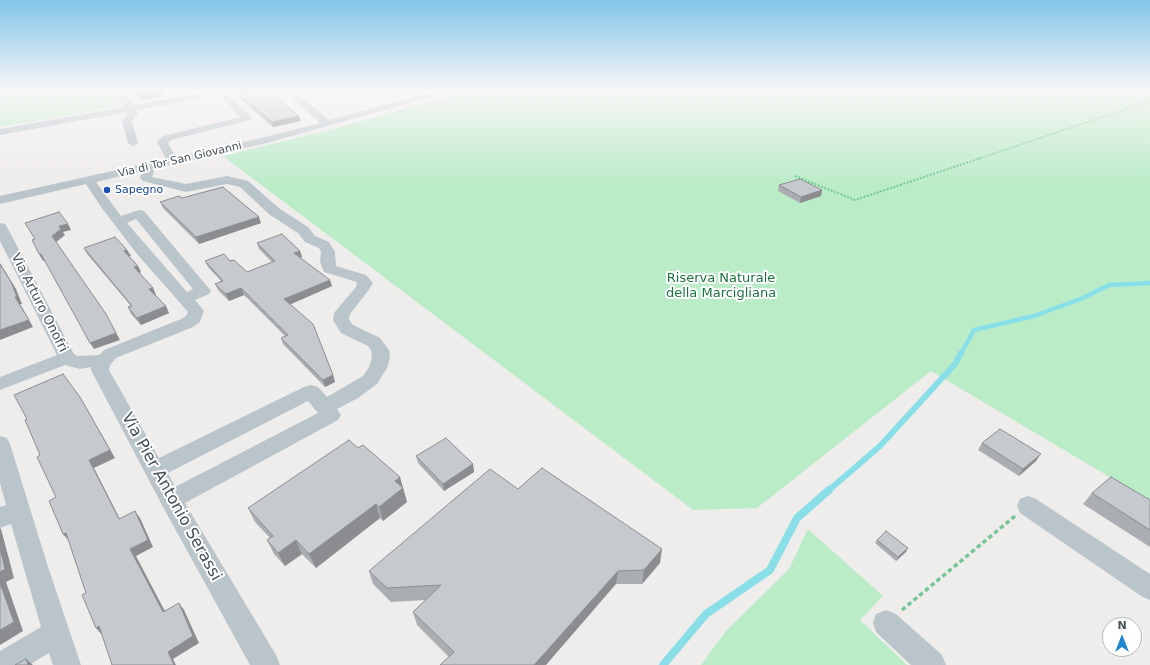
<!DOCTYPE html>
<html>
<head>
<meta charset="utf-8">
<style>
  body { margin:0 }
  #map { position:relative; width:1150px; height:665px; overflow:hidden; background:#efecec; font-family:"DejaVu Sans",sans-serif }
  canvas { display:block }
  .north { position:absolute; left:1102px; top:617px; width:40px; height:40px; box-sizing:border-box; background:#fff; border:1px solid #b5b9bc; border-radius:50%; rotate:0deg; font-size:11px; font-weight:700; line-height:16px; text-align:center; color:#455158 }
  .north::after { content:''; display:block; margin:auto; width:14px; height:18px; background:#2085d4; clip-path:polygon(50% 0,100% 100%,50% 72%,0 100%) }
</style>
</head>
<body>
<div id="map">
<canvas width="1150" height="665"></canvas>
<div class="north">N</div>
</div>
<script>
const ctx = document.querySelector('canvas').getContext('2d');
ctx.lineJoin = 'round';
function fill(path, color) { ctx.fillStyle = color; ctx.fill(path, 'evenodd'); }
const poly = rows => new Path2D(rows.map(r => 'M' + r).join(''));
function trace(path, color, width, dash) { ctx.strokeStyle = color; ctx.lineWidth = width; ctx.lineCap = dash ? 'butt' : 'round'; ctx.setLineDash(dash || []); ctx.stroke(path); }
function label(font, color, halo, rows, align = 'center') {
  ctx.font = font + ' "DejaVu Sans",sans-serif'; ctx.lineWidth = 4; ctx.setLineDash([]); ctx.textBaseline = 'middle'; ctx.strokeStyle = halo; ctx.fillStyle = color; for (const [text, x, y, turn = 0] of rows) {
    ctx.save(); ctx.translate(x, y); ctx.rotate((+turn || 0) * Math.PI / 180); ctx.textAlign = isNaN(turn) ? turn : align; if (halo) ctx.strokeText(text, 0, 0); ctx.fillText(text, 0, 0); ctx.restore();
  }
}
const green = poly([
  [0,90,111,90,120,106,0,127],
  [470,90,1150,90,1150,501,931,371,757,508,693,510,223,156,332,129],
  [808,529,883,596,860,620,907,665,701,665,726,631,789,569]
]);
const streamFar2 = poly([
  [961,354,974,330,1034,316,1083,298,1109,285,1150,283]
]);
const streamFar1 = poly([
  [828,491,880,446,955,364,961,353]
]);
const stream = poly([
  [663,665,706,614,770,570,797,518,829,490]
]);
const pathFar2 = poly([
  [978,159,1150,101]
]);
const pathFar1 = poly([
  [795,176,855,200,981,158]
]);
const path = poly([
  [902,610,1015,516]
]);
const minor = poly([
  [115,90,124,90,133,105,217,90,238,90,228,94,252,118,250,120,171,140,168,143,176,157,261,138,320,123,284,90,294,90,329,120,440,90,456,90,267,143,155,169,152,177,186,184,227,176,248,181,280,209,308,227,315,236,329,242,335,252,336,266,366,275,373,283,368,291,350,314,349,320,353,325,380,338,389,350,390,358,387,368,377,384,358,398,337,409,341,415,338,420,185,503,276,655,280,665,250,665,163,507,91,370,91,367,80,369,65,365,0,390,0,377,57,355,0,241,0,223,5,224,7,227,74,354,77,356,99,355,104,350,181,319,186,316,188,312,137,254,101,207,86,184,0,204,0,196,166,159,157,142,163,136,240,117,219,95,136,110,138,114,132,121,138,143,133,146,128,143,122,121,128,114,127,112,0,135,0,129,124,107,115,90],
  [142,171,140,178,143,181,186,192,227,184,240,187,270,215,298,233,305,242,319,248,321,252,320,262,324,272,357,282,356,287,334,313,333,320,341,333,368,346,371,350,372,358,369,367,363,376,327,397,318,387,311,385,304,387,159,458,109,370,110,365,116,358,193,327,200,322,204,311,195,300,209,294,211,291,144,211,139,210,121,216,96,182,142,171],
  [136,219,193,289,187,292,127,223,136,219],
  [308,401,318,413,175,487,168,473,308,401],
  [0,436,7,438,10,444,49,570,81,665,53,665,49,653,29,665,0,665,0,651,41,627,11,524,0,528,0,507,6,505,0,483,0,436],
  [1028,496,1036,499,1150,574,1150,600,1141,596,1020,513,1017,506,1020,499,1028,496],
  [886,610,896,614,942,655,946,665,911,665,876,632,873,623,876,614,886,610]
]);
const wall = poly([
  [134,90,163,90,165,96,141,100],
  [235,91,301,121,273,127,237,96],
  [779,185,822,190,821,196,800,203,778,191],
  [182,198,261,223,199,244,163,208,160,202],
  [257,243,300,251,302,257,300,258,332,286,290,304,333,375,335,382,325,387,283,344,281,338,285,336,244,295,229,301,218,290,215,284,221,281,208,267,205,261,230,261,247,272,272,262,259,249],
  [84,248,127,250,131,256,129,257,138,266,141,272,139,273,153,288,156,295,155,295,169,313,141,325,131,314,128,307,131,306,87,254],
  [982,443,1036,461,1019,476,978,450],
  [416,456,473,464,474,472,444,491,418,463],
  [403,488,407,502,383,521,380,518,316,568,302,554,285,566,274,554,267,540,270,538,255,522,248,508],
  [518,489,660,563,642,584,616,584,449,657,417,625,413,612,426,600,391,602,373,584,369,571],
  [1092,493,1150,500,1150,547,1083,504],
  [877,540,906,552,896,561,875,543]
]);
const shadedWall = poly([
  [153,90,163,90,165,96,141,100,138,93],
  [299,116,301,121,273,127,272,122],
  [822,190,821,196,800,203,801,197],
  [259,217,261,223,199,244,196,237],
  [68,224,71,230,63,232,59,226],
  [61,229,65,235,55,243,52,236],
  [127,250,131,256,127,257,124,251],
  [300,251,302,257,296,260,294,253],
  [39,254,41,254,45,260,43,261],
  [0,263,16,289,22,304,20,304,33,327,0,340,0,330,15,297],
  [138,266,141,272,137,274,134,267],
  [330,280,332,286,287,306,284,299],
  [153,288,156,295,153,296,149,289],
  [241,288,244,295,229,301,226,294],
  [166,306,169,313,141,325,137,318],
  [106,314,120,340,94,349,90,343],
  [333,375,335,382,325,387,323,380],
  [80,397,84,404,115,458,94,468,124,527,119,519,89,460],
  [1041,454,1036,461,1019,476,1023,469],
  [473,464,474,472,444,491,443,484],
  [400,477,407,502,383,521,379,507,395,481],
  [376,504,380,518,316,568,309,554],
  [135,511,140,518,153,547,136,556,169,619,163,612,130,549],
  [0,528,1,529,14,578,6,582,23,631,0,645],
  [66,533,69,541,63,534],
  [296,540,302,554,285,566,278,553],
  [908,548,906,552,896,561,898,557],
  [662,549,660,563,642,584,644,570],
  [618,571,616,584,546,665,534,665],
  [179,603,184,610,199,643,173,659,176,665,174,665,168,652],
  [99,626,106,633,102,635,96,628],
  [26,659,33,665,28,665]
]);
const building = poly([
  [136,90,153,90,138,93,136,90],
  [240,90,266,90,299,116,272,122,235,91,240,90],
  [800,179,822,190,801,197,779,185,800,179],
  [223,187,259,217,196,237,160,202,179,196,182,198,223,187],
  [59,212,68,224,59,226,61,229,52,236,106,314,116,333,90,343,41,254,39,254,32,240,35,239,25,223,59,212],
  [282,234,300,251,294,253,330,280,284,299,313,324,333,375,323,380,281,338,288,335,241,288,226,294,215,284,223,281,205,261,224,254,230,261,234,260,247,272,275,261,257,243,282,234],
  [115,237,127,250,124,251,138,266,134,267,153,288,149,289,166,306,137,318,128,307,132,306,84,248,115,237],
  [0,264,11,282,17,297,15,297,29,320,0,330,0,264],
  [63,374,80,397,110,450,89,460,119,519,135,511,148,540,130,549,163,612,179,603,193,636,168,652,174,665,112,665,99,626,96,628,82,595,86,593,66,533,63,534,49,501,56,497,37,457,40,455,25,420,27,419,14,395,63,374],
  [1000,429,1041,454,1023,469,982,443,1000,429],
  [446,438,473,464,443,484,416,456,446,438],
  [349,440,358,448,363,445,400,477,395,481,403,488,379,507,376,504,309,554,296,540,278,553,267,540,273,536,248,508,349,440],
  [542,468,662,549,644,570,618,571,534,665,440,665,454,652,413,612,441,585,387,588,369,571,490,469,518,489,542,468],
  [1111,477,1150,500,1150,530,1092,493,1111,477],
  [886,531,908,548,898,557,877,540,886,531],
  [0,548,5,569,0,572,0,548],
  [0,583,14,622,0,630,0,583],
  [26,659,28,665,15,665,26,659]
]);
const markers = [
  [107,190,4,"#1a4fb4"]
];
const farStreetnames = [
  ["Via di Tor San Giovanni",180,160,-13]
];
const farTransitnames = [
  ["Sapegno",115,190]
];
const parkNames = [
  ["Riserva Naturale",721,279],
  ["della Marcigliana",721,294]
];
const streetNames = [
  ["Via Arturo Onofri",39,303,63]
];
const nearStreetnames = [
  ["Via Pier Antonio Serassi",171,497,61]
];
fill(green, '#bbecc8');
trace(streamFar2, '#89dfe7', 4.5);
trace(streamFar1, '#89dfe7', 6);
trace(stream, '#89dfe7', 8);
trace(pathFar2, '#75c895', 1.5, [1.5, 1]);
trace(pathFar1, '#75c895', 2, [2, 1.5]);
trace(path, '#75c895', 3.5, [4.5, 3]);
fill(minor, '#bac5cb');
fill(wall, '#aaaeb2');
fill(shadedWall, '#8b8d91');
fill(building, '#c6cacf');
trace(building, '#8b8d91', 1);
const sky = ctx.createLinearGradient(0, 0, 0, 184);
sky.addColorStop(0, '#82c5e8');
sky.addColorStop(0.49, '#f8f6f6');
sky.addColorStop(1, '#f8f6f600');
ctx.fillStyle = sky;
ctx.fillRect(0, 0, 1150, 184);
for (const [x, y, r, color] of markers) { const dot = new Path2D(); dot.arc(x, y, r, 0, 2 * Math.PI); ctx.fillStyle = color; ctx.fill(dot); trace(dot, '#fff', 1.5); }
label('11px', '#455158', '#fff', farStreetnames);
label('11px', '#164399', '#fff', farTransitnames, 'left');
label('13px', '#1a753d', '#fff', parkNames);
label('13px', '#455158', '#fff', streetNames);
label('16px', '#455158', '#fff', nearStreetnames);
</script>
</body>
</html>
